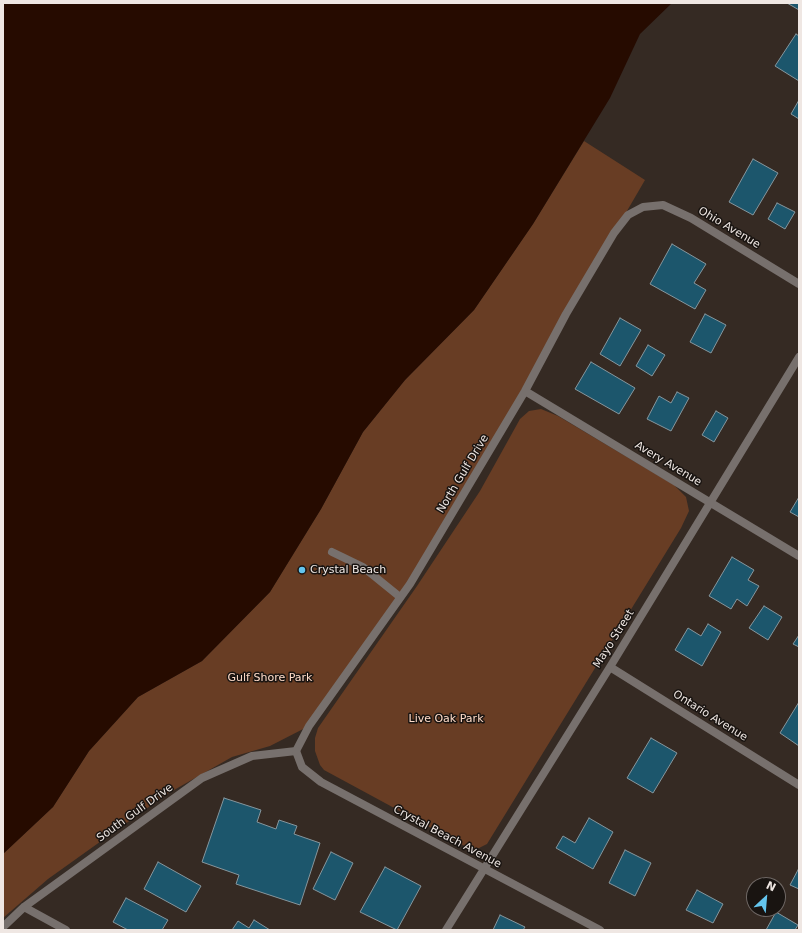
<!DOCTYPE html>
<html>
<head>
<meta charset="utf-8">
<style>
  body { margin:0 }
  #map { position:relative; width:802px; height:933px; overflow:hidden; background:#352a23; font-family:"DejaVu Sans",sans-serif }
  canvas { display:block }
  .frame { position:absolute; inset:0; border:4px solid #efe7e3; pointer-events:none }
  .north { position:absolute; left:746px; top:877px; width:40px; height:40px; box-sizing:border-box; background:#191411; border:1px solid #6f6865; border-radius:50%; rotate:26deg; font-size:11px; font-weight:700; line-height:16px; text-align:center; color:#efe7e3 }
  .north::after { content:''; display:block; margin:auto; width:14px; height:18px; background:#64c5ee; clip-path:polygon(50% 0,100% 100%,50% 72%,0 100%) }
</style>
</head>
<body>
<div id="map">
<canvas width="802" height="933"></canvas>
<div class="frame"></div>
<div class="north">N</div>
</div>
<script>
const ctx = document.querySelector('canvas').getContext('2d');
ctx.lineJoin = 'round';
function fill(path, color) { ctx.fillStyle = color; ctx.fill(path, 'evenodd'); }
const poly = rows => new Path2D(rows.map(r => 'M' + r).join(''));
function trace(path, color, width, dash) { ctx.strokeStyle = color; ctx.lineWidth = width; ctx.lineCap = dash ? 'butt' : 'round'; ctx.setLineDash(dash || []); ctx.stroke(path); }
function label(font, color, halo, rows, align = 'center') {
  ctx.font = font + ' "DejaVu Sans",sans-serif'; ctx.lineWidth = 3; ctx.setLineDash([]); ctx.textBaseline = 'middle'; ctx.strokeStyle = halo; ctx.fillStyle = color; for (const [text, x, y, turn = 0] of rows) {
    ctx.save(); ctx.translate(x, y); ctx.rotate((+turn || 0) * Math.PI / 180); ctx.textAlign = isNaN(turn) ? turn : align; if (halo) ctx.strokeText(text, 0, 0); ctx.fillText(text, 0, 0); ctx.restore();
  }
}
const green = poly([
  [584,141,645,180,410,584,309,726,270,746,232,757,167,794,48,879,3,918,3,854,53,807,89,751,138,697,202,661,270,592,321,509,363,432,405,380,474,310,533,224],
  [541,409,558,416,674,485,686,497,689,511,681,528,487,844,479,848,470,849,324,770,320,765,315,751,315,738,318,728,417,586,480,491,520,419,529,411]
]);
const water = poly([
  [3,3,672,3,640,34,610,98,533,224,474,310,405,380,363,432,321,509,270,592,202,661,138,697,89,751,53,807,3,854]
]);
const building = poly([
  [787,3,799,3,799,10,787,3],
  [796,34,799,36,799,81,775,66,796,34],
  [799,100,799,119,791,114,799,100],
  [753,159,778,173,753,215,729,202,753,159],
  [777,203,795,212,785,229,768,219,777,203],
  [672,244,706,264,694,283,706,290,695,309,650,284,672,244],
  [705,314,726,325,711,353,690,342,705,314],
  [620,318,641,330,620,366,600,354,620,318],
  [648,345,665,355,652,376,636,366,648,345],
  [591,362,635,388,619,414,575,389,591,362],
  [677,392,689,398,671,431,647,419,659,396,671,403,677,392],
  [716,411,728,418,714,442,702,435,716,411],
  [799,497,799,517,790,512,799,497],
  [732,557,754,570,748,580,759,586,747,606,737,599,731,609,709,596,732,557],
  [764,606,782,617,768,640,749,628,764,606],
  [708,624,721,632,702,666,675,650,688,628,701,636,708,624],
  [799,635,799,647,793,644,799,635],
  [799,702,799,746,780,733,799,702],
  [651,738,677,753,653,793,627,778,651,738],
  [224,798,261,810,257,822,276,829,279,820,297,826,294,834,320,843,300,905,236,884,239,875,202,862,224,798],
  [589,818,613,832,593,869,556,848,563,836,575,843,589,818],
  [625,850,651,863,635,896,609,883,625,850],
  [331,852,353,863,335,900,313,889,331,852],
  [158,862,201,886,186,912,144,889,158,862],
  [385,867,421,886,397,930,360,912,385,867],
  [799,868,799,889,790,885,799,868],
  [697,890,723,904,713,923,686,910,697,890],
  [126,898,168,920,162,930,128,930,113,922,126,898],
  [776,912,798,925,795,930,766,930,776,912],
  [500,915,525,927,523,930,493,930,500,915],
  [254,920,270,930,232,930,238,921,249,928,254,920]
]);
const service = poly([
  [332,552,363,567,400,597]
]);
const minor = poly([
  [525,391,799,556],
  [610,667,799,785],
  [24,907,66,930],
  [3,927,24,907,202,778,252,756,296,751,309,726,410,584,525,391,566,314,614,233,628,215,643,207,663,205,691,218,799,284],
  [446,930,610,667,799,357]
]);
const tertiary = poly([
  [296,751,302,767,321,782,600,930]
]);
const markers = [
  [302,570,4,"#64c5ee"]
];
const streetNames = [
  ["Ohio Avenue",729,228,31],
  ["Avery Avenue",668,464,31],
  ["North Gulf Drive",463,474,-59],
  ["Mayo Street",614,639,-58],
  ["Ontario Avenue",710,716,32],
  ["South Gulf Drive",135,813,-36],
  ["Crystal Beach Avenue",447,837,28]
];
const poiNames = [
  ["Crystal Beach",310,570]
];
const parkNames = [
  ["Gulf Shore Park",270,678],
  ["Live Oak Park",446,719]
];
fill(green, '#683d24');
fill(water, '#260b00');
fill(building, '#1c566c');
trace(building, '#86969d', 1);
trace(service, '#77706d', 8);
trace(minor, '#77706d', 8);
trace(tertiary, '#77706d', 8);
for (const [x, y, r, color] of markers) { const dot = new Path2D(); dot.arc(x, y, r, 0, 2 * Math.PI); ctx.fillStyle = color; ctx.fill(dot); trace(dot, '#191411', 1.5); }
label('11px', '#efe7e3', '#191411', streetNames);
label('11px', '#efe7e3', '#191411', poiNames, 'left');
label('11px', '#ffdcc9', '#191411', parkNames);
</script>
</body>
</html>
